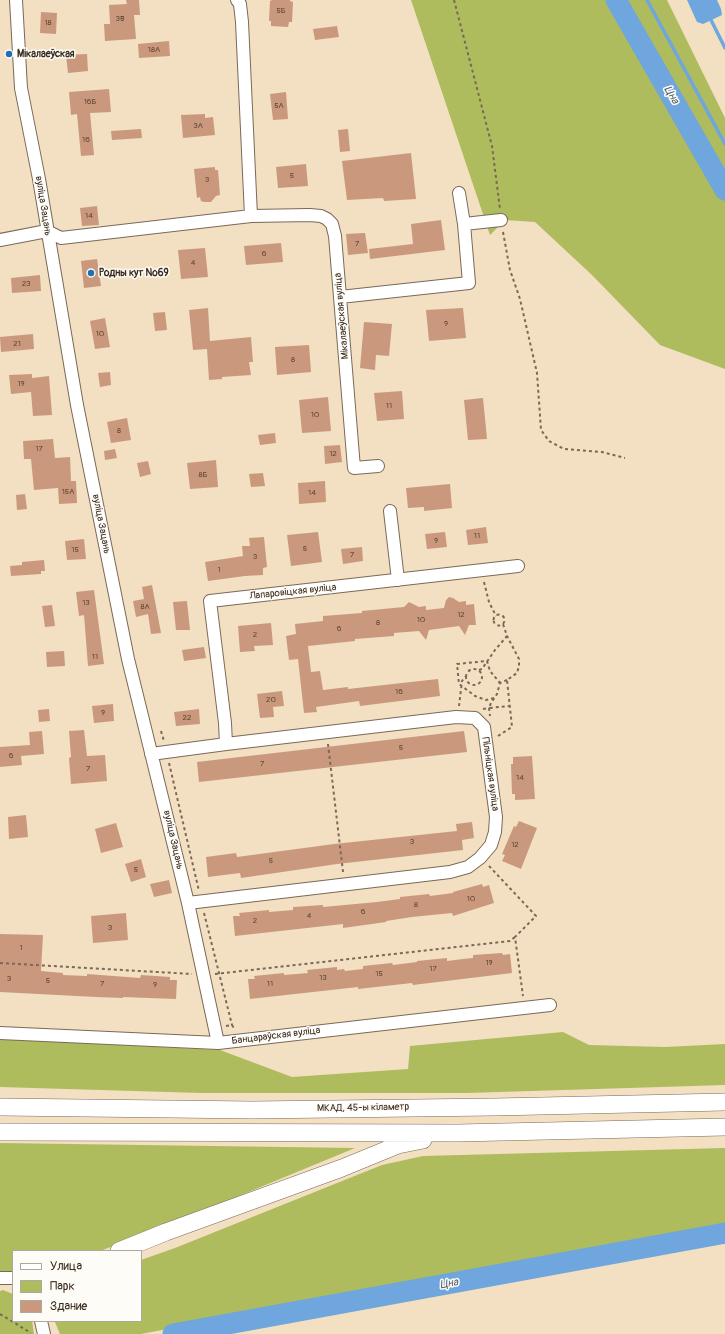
<!DOCTYPE html>
<html>
<head>
<meta charset="utf-8">
<style>
  body { margin:0 }
  #map { position:relative; width:725px; height:1334px; overflow:hidden; background:#f3dfc2; font-family:Pangolin,sans-serif }
  canvas { display:block }
  .legend { position:absolute; left:12px; top:1250px; width:130px; height:72px; box-sizing:border-box; background:#fdfcf7; border:1px solid #afa8a0; margin:0; padding:5px 7px; list-style:none; font-size:12px; color:#3b2a1e }
  .legend li { display:flex; align-items:center; gap:8px; height:20px }
  .legend b { width:20px; border:1px solid #afa8a0 }
</style>
</head>
<body>
<div id="map">
<canvas width="725" height="1334"></canvas>
<ul class="legend">
<li><b style="height:5px;background:#fff"></b>Улица</li>
<li><b style="height:11px;background:#aebc5e"></b>Парк</li>
<li><b style="height:11px;background:#ca997d"></b>Здание</li>
</ul>
</div>
<script>
const ctx = document.querySelector('canvas').getContext('2d');
ctx.lineJoin = 'round';
function fill(path, color) { ctx.fillStyle = color; ctx.fill(path, 'evenodd'); }
const poly = rows => new Path2D(rows.map(r => 'M' + r).join(''));
function trace(path, color, width, dash) { ctx.strokeStyle = color; ctx.lineWidth = width; ctx.lineCap = dash ? 'butt' : 'round'; ctx.setLineDash(dash || []); ctx.stroke(path); }
function label(font, color, halo, rows, align = 'center') {
  ctx.font = font + ' Pangolin,sans-serif'; ctx.lineWidth = 3; ctx.setLineDash([]); ctx.textBaseline = 'middle'; ctx.strokeStyle = halo; ctx.fillStyle = color; for (const [text, x, y, turn = 0] of rows) {
    ctx.save(); ctx.translate(x, y); ctx.rotate((+turn || 0) * Math.PI / 180); ctx.textAlign = isNaN(turn) ? turn : align; if (halo) ctx.strokeText(text, 0, 0); ctx.fillText(text, 0, 0); ctx.restore();
  }
}
const green = poly([
  [411,0,667,0,725,118,725,369,660,345,592,275,535,222,505,220,490,235],
  [563,1032,589,1045,665,1047,725,1044,725,1085,467,1093,201,1093,0,1087,0,1039,220,1050,292,1077,408,1069,410,1046],
  [0,1143,355,1148,164,1227,100,1251,13,1251,13,1271,0,1272],
  [725,1148,725,1223,141,1334,60,1334,55,1322,55,1321,141,1321,141,1260,175,1248,382,1165,423,1156],
  [3,1290,13,1294,13,1321,32,1321,34,1334,0,1334,0,1291]
]);
const water = poly([
  [687,0,717,0,721,9,722,15,703,24,697,22]
]);
const stream = poly([
  [647,0,725,144],
  [711,20,725,48]
]);
const river = poly([
  [616,0,725,190],
  [173,1334,725,1233]
]);
const building = poly([
  [126,0,139,0,140,15,134,15,136,39,105,41,104,24,110,24,109,5,127,4],
  [272,0,290,0,290,1,293,2,292,22,289,22,288,27,271,26,271,21,269,21,270,1],
  [41,12,57,13,56,34,40,33],
  [337,26,339,37,315,40,313,29],
  [169,41,170,56,139,58,138,44],
  [87,54,88,71,68,73,66,55],
  [109,89,111,112,90,113,94,155,81,156,77,114,71,115,69,92],
  [286,92,288,119,273,120,270,94],
  [205,114,205,118,213,117,215,135,183,138,181,115],
  [141,129,142,138,112,140,111,131],
  [348,129,350,151,340,152,338,130],
  [411,153,416,199,384,201,383,198,347,200,342,161],
  [306,164,308,186,278,188,276,167],
  [215,167,215,170,218,170,220,195,216,196,211,202,204,202,201,201,200,197,197,198,194,169],
  [97,206,99,225,82,226,80,208],
  [441,220,445,250,370,259,369,249,413,244,411,224],
  [365,233,368,253,348,255,346,234],
  [281,243,283,262,246,265,244,246],
  [205,248,208,277,181,279,178,250],
  [97,259,101,286,84,288,81,261],
  [40,275,41,291,12,293,11,278],
  [208,308,210,341,251,337,253,362,249,362,251,375,222,377,222,379,209,380,207,349,193,350,189,310],
  [463,308,466,338,429,341,426,310],
  [165,312,167,330,155,331,153,313],
  [105,318,110,347,95,349,90,321],
  [364,322,392,324,389,356,376,355,375,370,360,368],
  [33,334,34,349,1,352,0,337],
  [309,345,311,372,277,375,275,347],
  [110,372,111,385,100,387,98,373],
  [32,374,32,378,49,376,52,415,33,416,31,392,11,394,9,375],
  [402,391,404,419,377,421,374,393],
  [328,397,331,431,302,433,299,400],
  [483,398,487,439,468,440,464,400],
  [127,418,131,440,111,443,107,422],
  [275,433,276,443,260,445,258,435],
  [53,439,55,458,70,457,71,481,76,481,77,503,59,504,58,488,34,490,31,459,24,459,23,441],
  [340,445,342,462,325,464,324,446],
  [115,449,117,458,105,460,104,451],
  [216,460,218,487,190,489,187,463],
  [148,461,151,474,140,477,137,463],
  [263,473,265,486,251,487,249,474],
  [325,481,326,502,299,504,298,483],
  [450,484,452,508,424,511,424,507,408,508,406,488],
  [25,494,27,509,17,510,16,495],
  [486,527,488,543,468,545,466,530],
  [318,532,322,562,291,566,287,535],
  [445,532,447,547,427,549,425,534],
  [264,537,267,567,263,568,263,575,245,576,208,581,205,562,243,556,242,546,250,546,249,538],
  [84,539,86,559,67,560,65,541],
  [362,547,363,561,343,564,341,549],
  [44,560,45,571,41,571,41,574,11,576,10,566,22,565,22,562],
  [152,585,161,633,151,634,148,614,136,617,133,601,144,599,142,587],
  [94,590,104,664,88,666,84,615,79,616,76,592],
  [449,597,453,598,459,602,466,601,466,605,474,604,476,625,469,625,465,635,459,626,429,630,426,640,419,631,394,633,394,636,355,639,355,641,308,646,311,672,320,671,323,690,348,687,348,689,438,679,440,696,360,706,359,701,316,707,317,712,304,713,298,659,289,660,286,636,296,634,295,624,323,621,323,616,362,613,362,611,404,607,409,602,419,607,426,606,426,610,444,608,446,600],
  [187,601,190,630,176,630,173,602],
  [52,605,55,626,45,627,42,606],
  [271,623,273,645,254,646,255,651,240,652,238,626],
  [204,647,206,658,184,661,182,650],
  [64,651,65,666,47,667,46,652],
  [282,691,284,706,273,707,274,717,260,718,257,694],
  [113,704,114,721,94,723,92,706],
  [49,709,50,721,39,722,38,710],
  [199,709,200,724,176,726,174,712],
  [84,730,87,756,105,755,107,781,71,784,69,758,71,757,69,731],
  [42,731,44,754,21,756,22,765,0,767,0,747,30,745,29,732],
  [464,731,467,752,199,782,197,762],
  [532,756,535,799,515,800,515,794,512,794,511,764,513,764,513,757],
  [26,815,28,837,9,839,8,817],
  [519,821,537,828,521,869,502,861,505,855,502,854,514,826,516,827],
  [472,822,474,838,462,840,463,850,337,864,241,878,240,873,208,877,206,857,236,853,237,857,334,844,457,831,456,824],
  [116,823,123,847,101,853,95,829],
  [141,859,146,877,131,882,125,864],
  [169,880,172,893,154,897,150,884],
  [482,884,483,887,489,885,494,903,453,916,452,913,412,917,386,921,386,922,343,928,343,924,235,936,233,916,240,916,239,913,269,910,269,912,293,910,293,907,323,905,323,907,377,902,400,899,400,897,429,894,430,896,453,893,453,892],
  [126,913,128,940,93,943,91,916],
  [0,934,43,935,41,971,63,973,63,975,87,976,87,974,140,978,141,975,170,977,170,980,177,980,176,999,123,997,123,998,96,997,0,992],
  [502,953,503,955,510,954,512,973,413,985,412,983,358,989,358,987,250,999,248,979,255,979,254,976,284,973,284,975,308,973,307,970,337,967,337,970,344,969,345,971,363,969,363,966,392,963,393,965,417,962,417,961,447,958,447,961,463,959,473,958,473,955]
]);
const path = poly([
  [454,0,492,146,500,209],
  [503,232,510,270,520,299,537,373,541,430,549,441,564,449,602,452,625,458],
  [484,582,489,602,496,616],
  '493.5 620a5.5 5.5 0 1 1 11 0a5.5 5.5 0 1 1-11 0Z',
  '466 677a8 8 0 1 1 16 0a8 8 0 1 1-16 0Z',
  [479,670,482,669,495,650,507,636,503,624],
  [507,680,500,683,497,694,491,703,489,708,510,706],
  [494,698,486,700,475,696,459,684,457,664,487,661,490,671,500,683],
  [459,706,462,681,466,676],
  [483,709,489,708,490,716],
  [161,731,164,741],
  [498,736,512,727,507,680,517,673,519,666,519,659,507,636],
  [328,744,343,872],
  [169,763,199,891],
  [489,866,536,916,515,937,523,996],
  [204,913,232,1025],
  [0,963,192,974],
  [215,974,510,941,515,937],
  [226,1026,232,1025,235,1030],
  [0,1314,31,1333]
]);
const minor = poly([
  [16,0,21,88,39,179,77,405,128,659,188,903,218,1043],
  [237,0,240,4,242,22,251,216],
  [459,193,464,224],
  [47,231,61,238,251,216,310,215,321,216,327,219,332,224,335,236,354,468,378,466],
  [0,240,47,231],
  [340,297,469,283,464,224,501,220],
  [390,511,398,580],
  [226,744,225,723,210,601,518,566],
  [151,754,226,744,456,717,475,718,484,727,496,817,495,832,491,845,480,858,468,867,450,872,188,903],
  [0,1033,218,1043,550,1005],
  [0,1278,13,1278],
  [41,1321,44,1334]
]);
const highway = poly([
  [0,1107,253,1110,495,1107,725,1102],
  [0,1132,458,1133,725,1127],
  [119,1251,166,1232,342,1168,398,1145,423,1140]
]);
const markers = [
  [9,54,4,"#1f6fb2"],
  [91,273,4,"#1f6fb2"]
];
const numberNames = [
  ["5Б",281,11],
  ["3В",120,19],
  ["18",48,23],
  ["18А",154,50],
  ["16Б",90,102],
  ["5А",279,106],
  ["3А",198,126],
  ["16",86,140],
  ["5",292,176],
  ["3",207,180],
  ["14",89,216],
  ["7",357,244],
  ["6",264,254],
  ["4",193,263],
  ["23",26,284],
  ["9",446,324],
  ["10",100,334],
  ["21",17,344],
  ["8",293,360],
  ["19",21,384],
  ["11",389,406],
  ["10",315,415],
  ["8",119,431],
  ["17",39,449],
  ["12",333,454],
  ["8Б",203,475],
  ["15А",68,492],
  ["14",312,493],
  ["11",477,536],
  ["9",436,541],
  ["5",305,549],
  ["15",75,550],
  ["7",352,555],
  ["3",255,557],
  ["1",219,570],
  ["13",86,603],
  ["8А",145,607],
  ["12",461,615],
  ["10",421,620],
  ["8",378,623],
  ["6",339,629],
  ["2",255,635],
  ["11",95,657],
  ["16",399,692],
  ["20",271,700],
  ["9",103,713],
  ["22",187,718],
  ["5",401,748],
  ["6",11,756],
  ["7",262,764],
  ["7",88,769],
  ["14",520,778],
  ["3",412,842],
  ["12",515,845],
  ["5",271,861],
  ["5",136,870],
  ["10",471,899],
  ["8",416,905],
  ["6",363,912],
  ["4",309,916],
  ["2",255,921],
  ["3",110,928],
  ["1",21,948],
  ["19",489,963],
  ["17",433,969],
  ["15",379,974],
  ["13",323,978],
  ["3",9,979],
  ["5",48,981],
  ["7",102,984],
  ["11",270,984],
  ["9",155,985]
];
const poiNames = [
  ["Мікалаеўская",17,54],
  ["Родны кут №69",99,273]
];
const streetNames = [
  ["вуліца Зацань",43,206,81],
  ["Мікалаеўская вуліца",342,316,-95],
  ["вуліца Зацань",101,524,79],
  ["Лапаровіцкая вуліца",293,592,-6],
  ["Пільніцкая вуліца",490,774,82],
  ["вуліца Зацань",173,840,77],
  ["Банцараўская вуліца",276,1036,-7],
  ["МКАД, 45-ы кіламетр",363,1108,-1]
];
const waterNames = [
  ["Цна",671,95,60],
  ["Цна",449,1284,-10]
];
fill(green, '#aebc5e');
fill(water, '#6ea6dd');
trace(stream, '#6ea6dd', 3.5);
trace(river, '#6ea6dd', 21);
fill(building, '#ca997d');
trace(minor, '#7b6957', 14);
trace(highway, '#7b6957', 18);
trace(path, '#7b6957', 2, [3, 3]);
trace(minor, '#fff', 12);
trace(highway, '#fff', 17);
for (const [x, y, r, color] of markers) { const dot = new Path2D(); dot.arc(x, y, r, 0, 2 * Math.PI); ctx.fillStyle = color; ctx.fill(dot); trace(dot, '#fdfcf7', 1.5); }
label('8px', '#5f4636', null, numberNames);
label('bold 10px', '#3b2a1e', '#fdfcf7', poiNames, 'left');
label('10px', '#3b2a1e', '#fdfcf7', streetNames);
label('italic 11px', '#4f5c6a', '#fdfcf7', waterNames);
</script>
</body>
</html>
